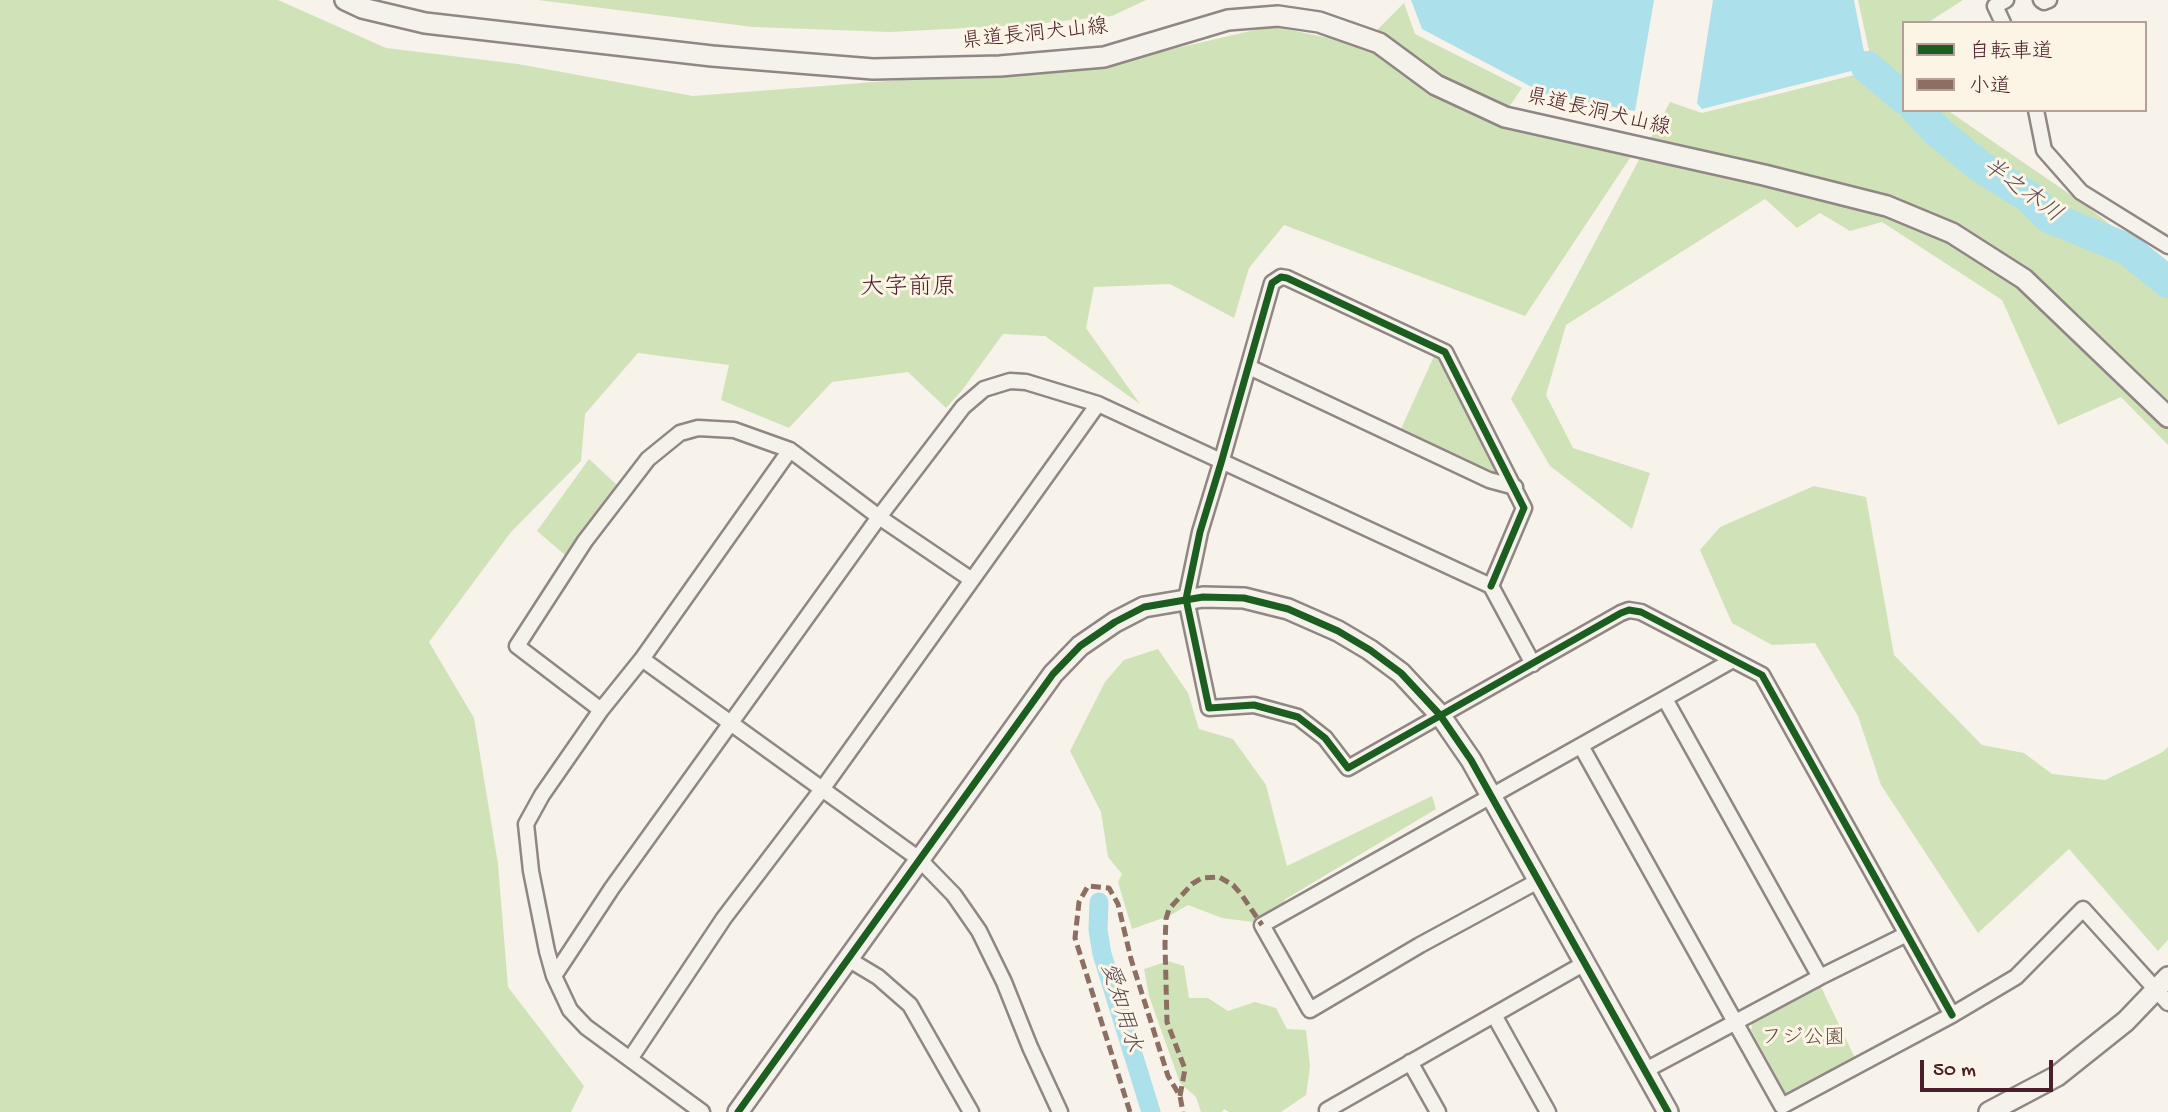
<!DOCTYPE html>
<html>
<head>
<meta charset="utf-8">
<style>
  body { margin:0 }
  #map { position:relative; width:2168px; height:1112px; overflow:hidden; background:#f7f3ea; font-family:"Gochi Hand","Klee One",sans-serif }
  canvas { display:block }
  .legend { position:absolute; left:1902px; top:21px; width:245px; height:91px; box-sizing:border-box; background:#fcf5e5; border:2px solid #b59f9b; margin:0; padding:9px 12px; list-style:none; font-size:21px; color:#4a1f2b }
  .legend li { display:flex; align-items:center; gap:14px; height:35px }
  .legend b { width:35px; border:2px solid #b59f9b }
  .scale { position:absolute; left:1920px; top:1060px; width:133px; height:32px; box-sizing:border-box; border:4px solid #4a1f2b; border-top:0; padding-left:9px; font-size:21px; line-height:24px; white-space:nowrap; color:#4a1f2b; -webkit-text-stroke:5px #fcf5e5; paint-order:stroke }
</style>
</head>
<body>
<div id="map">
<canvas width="2168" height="1112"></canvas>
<ul class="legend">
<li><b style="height:9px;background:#1b5e20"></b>自転車道</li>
<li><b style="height:9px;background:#8d6e63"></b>小道</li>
</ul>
<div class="scale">50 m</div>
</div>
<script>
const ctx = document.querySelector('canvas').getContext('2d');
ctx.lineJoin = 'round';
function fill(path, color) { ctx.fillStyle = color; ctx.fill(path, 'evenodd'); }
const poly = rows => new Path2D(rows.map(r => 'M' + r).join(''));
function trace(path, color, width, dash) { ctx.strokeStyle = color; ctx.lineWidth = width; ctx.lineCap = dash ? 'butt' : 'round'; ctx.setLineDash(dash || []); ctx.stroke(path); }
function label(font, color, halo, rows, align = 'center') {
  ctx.font = font + ' "Gochi Hand","Klee One",sans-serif'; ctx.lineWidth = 6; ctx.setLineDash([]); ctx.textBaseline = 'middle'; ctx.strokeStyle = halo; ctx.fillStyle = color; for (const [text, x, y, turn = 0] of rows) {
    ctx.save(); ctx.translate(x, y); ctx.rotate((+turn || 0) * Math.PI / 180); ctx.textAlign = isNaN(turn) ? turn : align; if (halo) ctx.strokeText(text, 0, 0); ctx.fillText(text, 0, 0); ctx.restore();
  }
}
const green = poly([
  [0,0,278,0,386,48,518,64,693,96,1108,64,1272,26,1362,45,1404,3,1415,34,1522,88,1497,125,1632,155,1525,316,1284,225,1249,268,1234,318,1170,284,1094,287,1086,328,1140,404,1045,336,1003,334,963,389,946,408,908,372,832,382,789,428,721,400,729,365,638,353,585,414,581,461,511,532,429,642,474,718,498,864,508,987,584,1086,571,1112,0,1112],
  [538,0,1146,0,1112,16,1024,25,890,32,753,27],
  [1858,0,1963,0,1927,23,1904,23,1904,110,1947,110,2084,204,2168,270,2168,445,2121,397,2058,425,2002,300,1882,222,1850,231,1820,213,1797,228,1765,199,1566,325,1546,395,1573,448,1650,473,1632,529,1550,466,1511,399,1670,102,1702,113,1866,72,1872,64],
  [1435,354,1504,476,1400,431],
  [589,459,617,485,565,555,537,531],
  [1814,486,1866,497,1894,655,1982,745,2024,753,2052,774,2105,780,2161,753,2168,747,2168,940,2158,951,2069,849,1978,933,1881,785,1858,716,1815,643,1772,645,1732,623,1700,550,1720,527],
  [1158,649,1188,693,1199,729,1233,739,1266,785,1287,866,1432,796,1436,809,1284,900,1288,907,1253,922,1222,918,1188,905,1169,916,1132,929,1118,882,1122,874,1108,857,1101,812,1070,751,1105,682,1124,660],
  [1168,961,1184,966,1189,998,1208,998,1228,1011,1255,1002,1276,1008,1287,1029,1306,1030,1310,1067,1306,1095,1281,1112,1229,1112,1224,1109,1222,1112,1201,1112,1196,1097,1180,1083,1149,996,1144,969],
  [1821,987,1855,1058,1786,1094,1751,1030,1753,1022]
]);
const water = poly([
  [1411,0,1654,0,1635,111,1545,94,1422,29],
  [1713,0,1854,0,1867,67,1702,109,1697,103]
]);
const canal = poly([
  [1099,902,1098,930,1102,954,1151,1112]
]);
const river = poly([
  [1867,67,1904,98],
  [1917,110,1938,132,1981,167,2029,197,2049,217,2127,249,2168,282]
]);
const street = poly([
  [2041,0,2044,2,2049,0],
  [2003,23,1995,6,2006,0],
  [2036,110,2044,150,2081,192,2168,246],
  [1249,367,1489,480,1515,487],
  [1491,586,1524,508,1445,352,1287,278,1281,277,1272,283,1221,463,1200,532,1186,599,1209,708,1254,705,1298,717,1325,738,1348,768,1621,613,1629,610,1641,612,1762,675,1952,1015],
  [642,659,919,859,954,895,979,931,1004,982,1030,1047,1060,1112],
  [1665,699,1820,977],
  [601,710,517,646,585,541,648,459,680,433,698,428,734,430,790,450],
  [1581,746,1782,1106,1952,1015,2016,977,2083,909,2168,1003],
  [1538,881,1420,945,1310,1010,1262,925,1733,660],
  [848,959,878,977,910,1005,971,1112],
  [554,976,612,888,879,517,963,407,984,389,1010,381,1026,382,1098,404,1491,586,1533,664],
  [1494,1015,1548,1112],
  [630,1059,724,918,823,788,1098,404],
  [1410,1062,1438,1112],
  [1644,1071,1820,977,1907,934],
  [702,1112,586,1027,570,1010,554,976,547,951,531,871,526,824,542,795,601,710,642,659,790,450,879,517,972,580],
  [1328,1112,1327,1110,1585,963]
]);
const secondary = poly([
  [345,0,362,8,425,23,712,56,873,69,1000,66,1104,57,1228,20,1278,16,1319,22,1379,43,1436,85,1505,117,1764,175,1887,206,1952,233,2024,279,2168,417],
  [738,1112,1053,674,1080,646,1115,622,1144,607,1203,597,1244,598,1288,609,1338,631,1370,650,1401,673,1440,715,1471,760,1668,1112],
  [1989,1112,2057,1076,2126,1021,2168,977]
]);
const quiet = poly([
  [1180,1096,1185,1069,1167,1022,1165,944,1166,919,1169,909,1192,884,1202,878,1219,877,1233,885,1241,894,1262,925],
  [1130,1112,1075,938,1079,902,1088,886,1109,888,1118,904,1131,959,1168,1076,1180,1096,1183,1112]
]);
const cycleway = poly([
  [1491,586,1524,508,1445,352,1287,278,1281,277,1272,283,1221,463,1200,532,1186,599,1209,708,1254,705,1298,717,1325,738,1348,768,1621,613,1629,610,1641,612,1762,675,1952,1015],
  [738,1112,1053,674,1080,646,1115,622,1144,607,1203,597,1244,598,1288,609,1338,631,1370,650,1401,673,1440,715,1471,760,1668,1112]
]);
const streetNames = [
  ["県道長洞犬山線",1035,36,-6],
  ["県道長洞犬山線",1598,114,13]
];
const parkNames = [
  ["フジ公園",1803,1040]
];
const waterNames = [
  ["半之木川",2021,192,36],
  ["愛知用水",1119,1008,73]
];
const quarterNames = [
  ["大字前原",908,289]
];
fill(green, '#d0e2b8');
fill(water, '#ace0eb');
trace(canal, '#ace0eb', 19);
trace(river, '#ace0eb', 32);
trace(street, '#908684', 19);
trace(secondary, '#908684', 24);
trace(street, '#f5f2ec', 14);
trace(secondary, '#f5f2ec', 19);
trace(quiet, '#8d6e63', 5, [10, 5]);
trace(cycleway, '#1b5e20', 7);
label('21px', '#4a1f2b', '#fcf5e5', streetNames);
label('21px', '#644c44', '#fcf5e5', parkNames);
label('italic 23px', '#5a4d5b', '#fcf5e5', waterNames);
label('24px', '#4a1f2b', '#fcf5e5', quarterNames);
</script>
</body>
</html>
